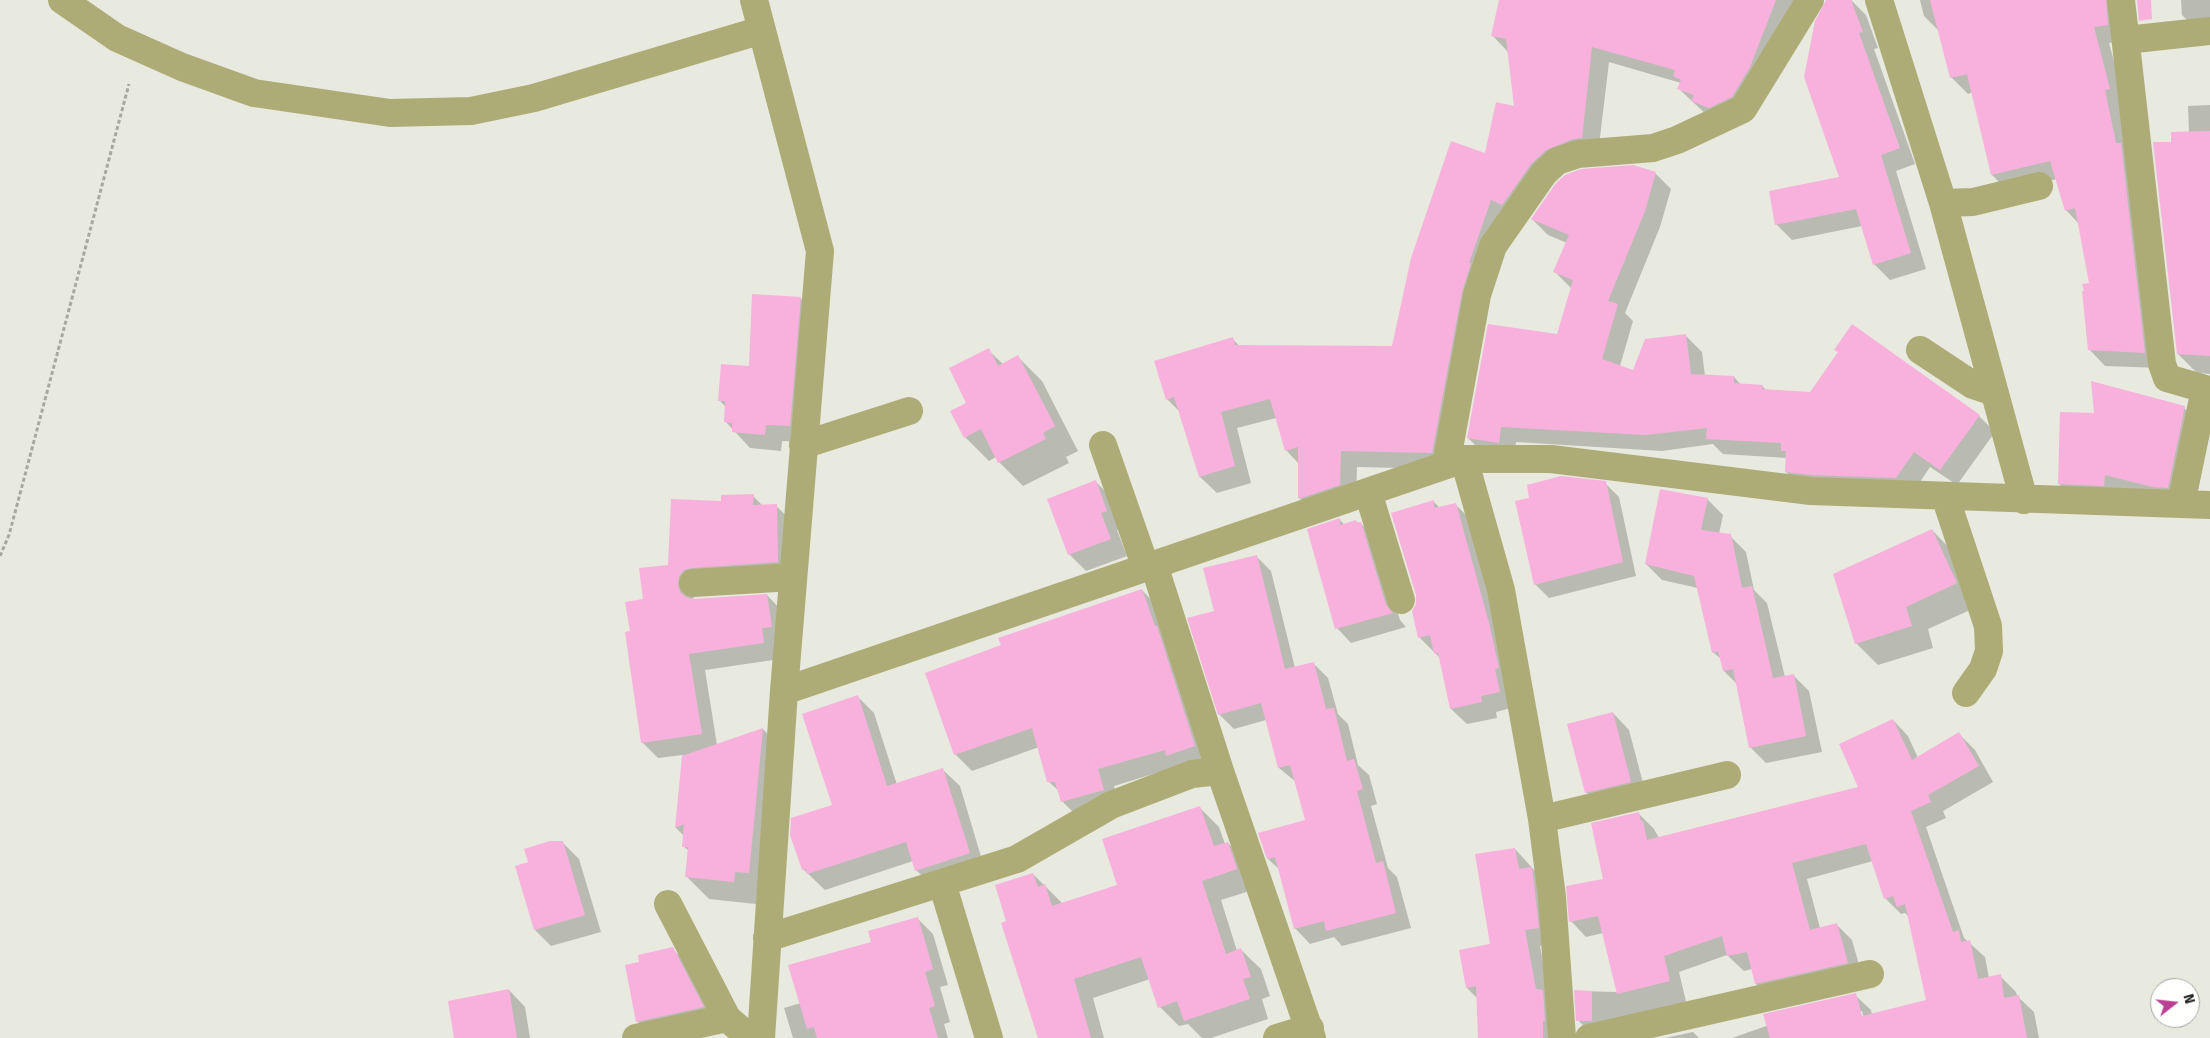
<!DOCTYPE html>
<html>
<head>
<meta charset="utf-8">
<style>
  body { margin:0 }
  #map { position:relative; width:2210px; height:1038px; overflow:hidden; background:#e8e9df; font-family:"Fira Sans",sans-serif }
  canvas { display:block }
  .north { position:absolute; left:2150px; top:978px; width:50px; height:50px; box-sizing:border-box; background:#fffffe; border:1px solid #a5a5a4; border-radius:50%; rotate:74deg; font-size:14px; font-weight:700; line-height:20px; text-align:center; color:#1f1f1c }
  .north::after { content:''; display:block; margin:auto; width:18px; height:22px; background:#b94095; clip-path:polygon(50% 0,100% 100%,50% 72%,0 100%) }
</style>
</head>
<body>
<div id="map">
<canvas width="2210" height="1038"></canvas>
<div class="north">N</div>
</div>
<script>
const ctx = document.querySelector('canvas').getContext('2d');
ctx.lineJoin = 'round';
function fill(path, color) { ctx.fillStyle = color; ctx.fill(path, 'evenodd'); }
const poly = rows => new Path2D(rows.map(r => 'M' + r).join(''));
function trace(path, color, width, dash) { ctx.strokeStyle = color; ctx.lineWidth = width; ctx.lineCap = dash ? 'butt' : 'round'; ctx.setLineDash(dash || []); ctx.stroke(path); }
const shadow = poly([
  [1500,0,1799,0,1767,84,1709,117,1679,89,1681,83,1609,62,1598,154,1563,166,1507,215,1448,469,1357,467,1356,501,1316,515,1300,499,1299,464,1286,450,1276,418,1237,428,1251,483,1217,493,1200,477,1180,412,1167,399,1232,338,1240,347,1393,347,1486,155,1515,107,1508,52,1492,35],
  [1847,0,1851,0,1866,15,1878,48,1874,49,1915,164,1896,171,1926,269,1890,280,1874,264,1862,226,1792,240,1776,224,1841,178],
  [1920,0,2109,0,2115,42,2109,43,2126,105,2161,368,2105,366,2089,349,2090,284,2079,224,2066,210,2057,179,2008,191,1992,175,1973,92,1968,94,1951,77,1940,32,1924,16],
  [2181,0,2210,0,2210,34,2202,35,2182,15],
  [2210,105,2210,374,2197,373,2178,354,2173,143,2189,133,2188,106],
  [1655,173,1671,189,1660,227,1625,313,1633,321,1620,366,1633,371,1686,336,1702,352,1705,376,1734,377,1741,385,1762,386,1767,391,1811,393,1839,353,1853,326,1979,416,1995,432,1957,485,1930,467,1912,494,1802,488,1786,472,1787,458,1723,454,1713,444,1662,451,1516,442,1514,458,1484,454,1468,438,1558,335,1571,288,1555,272,1567,243,1548,235,1532,219],
  [800,298,817,314,806,442,782,441,781,451,750,448,725,421,726,407,719,400,750,367],
  [988,350,1003,364,1018,357,1042,381,1078,451,1066,457,1069,463,1023,486,999,462,996,457,989,461,965,437,968,404],
  [2184,408,2201,424,2184,504,2076,500,2059,484],
  [1096,482,1112,498,1123,527,1117,530,1127,556,1086,571,1069,554],
  [1605,483,1619,497,1636,576,1549,598,1535,584],
  [753,496,763,506,776,506,793,522,793,578,695,593,693,600,767,595,783,612,780,659,705,670,717,745,763,729,784,751,770,895,757,893,756,904,709,899,687,877,689,851,683,846,684,836,676,828,683,755,658,758,642,742,632,632,644,600,669,566,722,502],
  [1707,499,1723,515,1719,534,1730,536,1746,552,1754,590,1767,603,1785,677,1793,675,1809,691,1822,752,1766,763,1750,747,1737,684,1724,671,1722,660,1713,652,1698,588,1662,580,1646,564],
  [1434,502,1440,508,1455,504,1471,520,1515,707,1496,712,1497,718,1467,724,1451,709,1441,659,1419,637,1417,604],
  [1339,519,1345,525,1356,522,1360,523,1375,537,1400,620,1406,627,1351,643,1337,628],
  [1932,530,1954,553,1979,606,1928,629,1933,648,1878,665,1856,643],
  [1256,556,1271,571,1295,668,1313,663,1328,678,1338,714,1348,724,1358,765,1369,775,1377,804,1371,806,1388,868,1397,877,1411,928,1342,946,1334,937,1310,944,1295,928,1280,870,1268,859,1307,821,1296,782,1279,768,1266,720,1234,729,1219,714,1216,612],
  [1142,590,1158,607,1211,762,1179,766,1114,786,1120,806,1079,818,1062,801,1060,792,1048,781,1039,747,972,771,955,754,1002,646],
  [857,696,874,713,897,785,943,770,960,786,985,870,933,886,916,870,913,861,825,890,803,869,833,806],
  [1613,713,1629,730,1647,798,1603,809,1586,792],
  [1893,720,1908,736,1918,758,1959,734,1975,750,1993,782,1943,811,1946,818,1926,827,1964,938,1985,957,1989,978,2000,976,2016,992,2017,996,2034,1012,2039,1038,1732,1038,1855,995,1871,1010,1872,1015,1927,1001,1909,917,1905,913,1901,914,1885,898,1873,861,1807,879,1820,928,1836,924,1852,940,1863,979,1772,999,1756,984,1752,969,1744,971,1727,955,1679,972,1690,1018,1593,1036,1578,1020,1576,991,1618,992,1603,933,1586,937,1571,921,1605,880,1638,813,1654,829,1659,838,1860,788],
  [1859,1011,1862,1011,1865,1022],
  [1200,808,1219,827,1225,844,1228,843,1247,863,1256,889,1221,900,1237,951,1241,950,1261,969,1270,996,1262,999,1268,1019,1211,1038,1202,1038,1188,1024,1179,1026,1160,1007,1150,979,1093,998,1104,1038,1038,1038,1007,922,1033,874,1063,904,1118,885],
  [562,842,579,859,601,932,551,946,535,930,516,867,530,862],
  [1515,849,1547,884,1553,943,1540,946,1558,1038,1479,1038,1477,998,1467,988,1492,945],
  [917,918,933,934,948,985,940,987,950,1022,944,1024,948,1038,793,1038,784,1008,801,1003,873,942],
  [672,949,688,964,718,1022,653,1037,637,1021,640,963],
  [509,990,525,1007,530,1038,455,1038],
  [1693,1032,1699,1038,1665,1038]
]);
const building = poly([
  [1499,0,1776,0,1750,67,1732,97,1709,108,1691,101,1694,95,1677,89,1681,80,1673,76,1675,70,1592,47,1582,138,1573,139,1546,150,1531,164,1502,205,1491,200,1469,263,1471,263,1462,292,1432,453,1341,451,1340,485,1298,499,1298,447,1285,451,1270,399,1221,412,1235,466,1199,477,1174,397,1166,400,1154,361,1233,337,1235,345,1392,346,1411,258,1451,141,1485,153,1496,102,1514,106,1506,39,1491,36],
  [1826,0,1851,0,1863,32,1859,33,1900,148,1881,155,1911,253,1873,265,1856,209,1775,225,1769,191,1839,177,1804,77,1815,21],
  [1930,0,2106,0,2108,25,2094,27,2110,89,2105,90,2116,143,2121,143,2145,353,2088,350,2082,291,2084,291,2082,284,2089,283,2075,208,2065,211,2050,161,1991,175,1967,74,1950,78],
  [2137,0,2151,0,2152,19,2139,21],
  [2210,131,2210,356,2177,354,2153,142,2171,142,2171,132],
  [1633,165,1656,172,1645,211,1608,301,1618,304,1602,359,1633,370,1645,339,1686,334,1691,374,1734,376,1734,383,1763,385,1762,389,1810,392,1838,352,1834,350,1852,324,1980,415,1940,470,1914,452,1896,478,1812,475,1785,472,1786,451,1781,451,1781,443,1706,439,1707,428,1645,435,1501,427,1499,443,1467,438,1488,324,1557,334,1573,280,1553,272,1569,235,1531,219,1556,183,1565,175,1581,169],
  [752,294,801,297,790,426,766,425,765,435,732,432,732,423,724,422,725,401,718,401,721,364,749,366],
  [989,348,998,366,1018,355,1055,426,1043,433,1046,439,998,463,981,429,964,438,950,411,966,403,949,368],
  [2091,381,2185,406,2168,488,2153,487,2105,475,2104,486,2058,484,2060,412,2094,413],
  [1561,476,1606,481,1623,562,1534,585,1515,501,1529,498,1527,485],
  [1096,480,1107,511,1101,513,1111,539,1068,555,1047,499],
  [1660,489,1708,498,1701,530,1731,534,1742,588,1752,586,1773,678,1794,674,1806,736,1749,748,1733,669,1723,671,1718,651,1712,653,1694,576,1645,564],
  [754,494,753,505,777,504,778,562,692,568,684,570,679,576,678,584,680,592,686,597,693,599,767,594,772,627,762,628,764,643,689,654,702,734,641,743,625,632,630,631,625,602,643,599,639,568,668,565,671,499,721,501,721,495],
  [1434,500,1434,508,1456,503,1489,623,1499,668,1495,669,1500,692,1481,696,1482,702,1450,709,1438,653,1434,654,1430,635,1418,638,1412,611,1416,604,1416,595,1391,513],
  [1340,518,1340,525,1356,520,1357,523,1361,522,1386,605,1393,613,1335,629,1307,529],
  [1932,529,1957,583,1906,607,1912,626,1855,644,1833,574],
  [1257,555,1285,669,1314,662,1326,709,1334,708,1347,761,1354,759,1363,789,1357,791,1376,863,1383,861,1396,913,1326,931,1324,921,1294,929,1275,857,1267,859,1258,833,1305,820,1290,765,1278,768,1261,703,1218,715,1187,618,1214,611,1203,568],
  [1142,589,1155,626,1157,626,1195,746,1166,756,1165,750,1098,769,1104,790,1061,802,1055,782,1047,782,1032,728,954,755,925,673,1001,645,998,638],
  [858,695,887,786,943,768,970,853,915,871,906,842,807,874,806,869,802,870,790,835,791,818,832,805,802,714],
  [1613,712,1631,782,1585,793,1567,724],
  [1893,719,1912,760,1959,732,1979,766,1928,795,1931,802,1911,811,1953,932,1959,930,1961,942,1970,940,1978,979,2001,974,2004,998,2019,995,2027,1038,1770,1038,1763,1014,1856,993,1862,1016,1926,1000,1905,904,1897,907,1893,896,1884,899,1866,844,1792,863,1810,930,1837,923,1848,963,1755,984,1747,952,1727,956,1722,936,1664,956,1670,981,1617,994,1598,916,1569,922,1566,886,1603,879,1591,823,1639,812,1641,821,1643,821,1647,840,1858,787,1839,744],
  [763,728,749,873,735,872,734,882,685,877,688,847,682,847,684,824,675,828,682,756],
  [1200,806,1214,846,1228,842,1237,869,1202,881,1226,954,1241,948,1251,977,1243,979,1250,999,1184,1021,1177,1001,1158,1008,1141,957,1074,979,1091,1038,1038,1038,1001,923,1006,921,995,885,1033,873,1038,887,1045,884,1052,906,1117,885,1102,839],
  [550,841,563,841,585,915,534,930,515,866,528,862,524,849],
  [1515,848,1519,869,1532,867,1539,928,1525,930,1536,989,1543,990,1545,1021,1543,1021,1543,1038,1478,1038,1476,986,1466,988,1459,950,1490,944,1475,854],
  [918,917,933,969,925,972,935,1006,929,1008,938,1038,817,1038,814,1027,807,1029,788,965,871,942,868,931],
  [673,947,704,1007,636,1022,625,965,639,962,638,955],
  [509,989,517,1038,454,1038,448,1001],
  [1574,990,1592,991,1592,1021,1576,1021]
]);
const path = poly([
  [0,556,9,535,129,84]
]);
const minor = poly([
  [62,0,117,38,182,67,254,93,390,113,471,111,534,98,762,30],
  [754,0,820,251,784,691,761,1038],
  [1879,0,1943,203,2024,500],
  [2121,0,2162,364,2167,378,2205,389,2181,504],
  [2126,40,2210,31],
  [1943,203,1973,202,2039,186],
  [1920,350,1973,385,1994,392],
  [803,445,909,411],
  [1103,445,1146,568],
  [1464,459,1501,590,1542,819,1552,897,1562,1038],
  [1446,465,1477,295,1493,246,1544,173,1557,161,1578,154,1653,148,1677,140,1743,109,1810,0],
  [1368,492,1401,600],
  [1945,496,1988,626,1989,651,1983,669,1966,693],
  [1154,565,1220,771],
  [693,583,793,577],
  [784,691,1464,459,1551,459,1811,491,2210,505],
  [1542,819,1727,775],
  [942,883,989,1038],
  [668,904,727,1018,743,1032,754,1038],
  [767,938,1017,859,1111,805,1192,774,1220,771,1312,1038],
  [636,1038,727,1018],
  [1277,1038,1310,1028],
  [1589,1038,1870,974]
]);
fill(shadow, '#0003');
fill(building, '#f8b1dd');
trace(path, '#a7a8a0', 3, [4, 2.5]);
trace(minor, '#adac77', 28);
</script>
</body>
</html>
